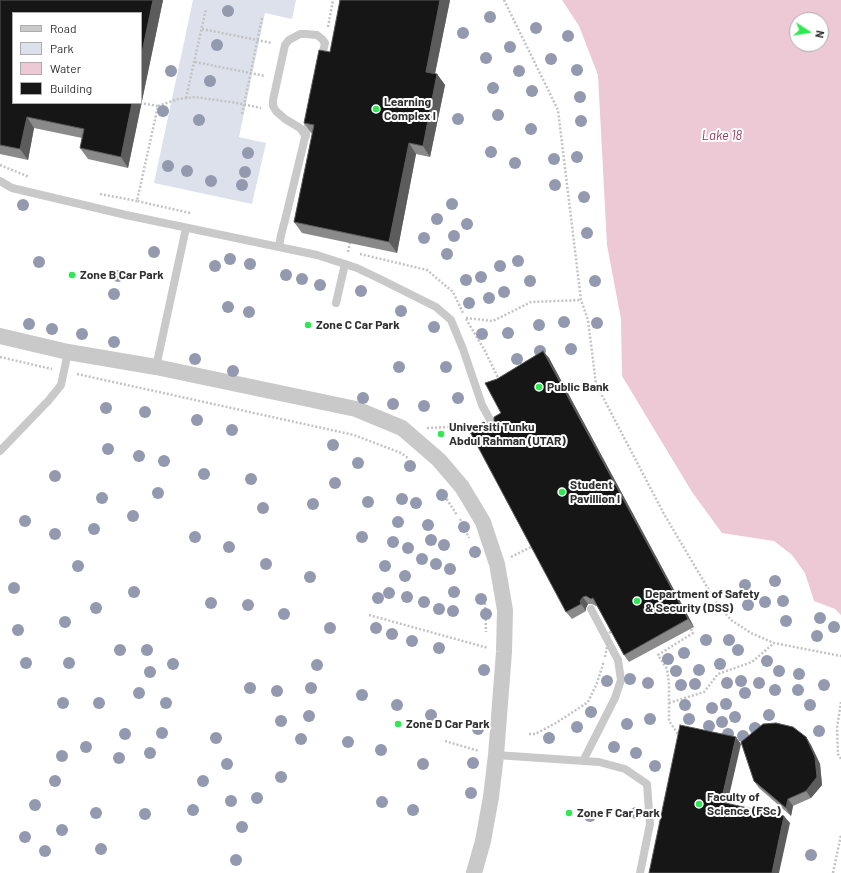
<!DOCTYPE html>
<html>
<head>
<meta charset="utf-8">
<style>
  body { margin:0 }
  #map { position:relative; width:841px; height:873px; overflow:hidden; background:#fff; font-family:Barlow,sans-serif }
  canvas { display:block }
  .legend { position:absolute; left:12px; top:12px; width:130px; height:92px; box-sizing:border-box; background:#fff; border:1px solid #acacac; margin:0; padding:5px 7px; list-style:none; font-size:12px; color:#2f2f2f }
  .legend li { display:flex; align-items:center; gap:8px; height:20px }
  .legend b { width:20px; border:1px solid #acacac }
  .north { position:absolute; left:789px; top:12px; width:40px; height:40px; box-sizing:border-box; background:#fff; border:1px solid #acacac; border-radius:50%; rotate:102deg; font-size:11px; font-weight:700; line-height:16px; text-align:center; color:#2f2f2f }
  .north::after { content:''; display:block; margin:auto; width:14px; height:18px; background:#2ee952; clip-path:polygon(50% 0,100% 100%,50% 72%,0 100%) }
</style>
</head>
<body>
<div id="map">
<canvas width="841" height="873"></canvas>
<ul class="legend">
<li><b style="height:5px;background:#c9c9c9"></b>Road</li>
<li><b style="height:11px;background:#dce1ec"></b>Park</li>
<li><b style="height:11px;background:#edc8d5"></b>Water</li>
<li><b style="height:11px;background:#161616"></b>Building</li>
</ul>
<div class="north">N</div>
</div>
<script>
const ctx = document.querySelector('canvas').getContext('2d');
ctx.lineJoin = 'round';
function fill(path, color) { ctx.fillStyle = color; ctx.fill(path, 'evenodd'); }
const poly = rows => new Path2D(rows.map(r => 'M' + r).join(''));
function trace(path, color, width, dash) { ctx.strokeStyle = color; ctx.lineWidth = width; ctx.lineCap = dash ? 'butt' : 'round'; ctx.setLineDash(dash || []); ctx.stroke(path); }
function label(font, color, halo, rows, align = 'center') {
  ctx.font = font + ' Barlow,sans-serif'; ctx.lineWidth = 4; ctx.setLineDash([]); ctx.textBaseline = 'middle'; ctx.strokeStyle = halo; ctx.fillStyle = color; for (const [text, x, y, turn = 0] of rows) {
    ctx.save(); ctx.translate(x, y); ctx.rotate((+turn || 0) * Math.PI / 180); ctx.textAlign = isNaN(turn) ? turn : align; if (halo) ctx.strokeText(text, 0, 0); ctx.fillText(text, 0, 0); ctx.restore();
  }
}
const green = poly([
  [193,0,296,0,292,19,265,13,239,137,266,143,252,204,154,183]
]);
const water = poly([
  [562,0,841,0,841,615,835,609,814,601,805,573,792,555,774,541,722,533,692,492,622,376,621,319,607,245,598,75,579,26],
  [797,20,821,20,821,44,797,44]
]);
const path = poly([
  [504,0,558,110,581,300,588,320,596,384,664,514,716,602,731,620,751,633,774,643,841,656],
  [328,27,333,0],
  [202,29,272,43],
  [195,62,265,76],
  [186,98,206,9],
  [140,103,158,106,137,201,190,213],
  [158,106,178,99,195,97,237,103,261,108],
  [242,114,262,18],
  [0,165,29,177],
  [100,194,137,201],
  [348,252,350,243],
  [360,254,427,270,453,292,463,313],
  [466,318,493,321,531,302,581,300],
  [466,319,485,351,499,380],
  [0,357,52,369],
  [77,374,354,435,401,453,408,458],
  [427,428,471,426,476,427],
  [440,489,457,515],
  [460,519,469,538],
  [511,557,533,546],
  [485,603,486,632],
  [369,615,488,648],
  [841,702,837,728,838,754,841,759],
  [669,703,704,692,718,674,752,662,774,643],
  [529,734,535,734,556,723,588,702,597,683,604,661],
  [680,737,669,721,669,685,667,669,658,655,693,633,690,627],
  [445,741,479,751],
  [833,873,841,835]
]);
const service = poly([
  [306,136,300,128,285,119,276,111,273,106,273,100,285,45,289,40,300,34,306,34,317,35,322,39,325,43,321,61],
  [0,181,12,188,126,215,317,255,357,268,380,279,436,307,451,320,463,349,482,405,494,427],
  [279,247,281,235,285,220,310,117],
  [336,303,345,264],
  [156,367,186,228],
  [0,451,49,400,61,385,68,352],
  [496,755,599,762,625,769,647,784,650,824,640,873],
  [583,761,615,698,621,680,618,660,591,609]
]);
const minor = poly([
  [0,336,68,352,156,367,356,409,402,428,439,460,462,487,483,522,497,564,505,610,504,652,496,755,491,797,483,841,474,873]
]);
const pathBridge = poly([
  [605,657,611,626]
]);
const trees = [
  [228,11],
  [490,17],
  [536,28],
  [463,33],
  [568,36],
  [217,45],
  [510,47],
  [486,58],
  [551,59],
  [577,70],
  [171,71],
  [519,71],
  [210,81],
  [493,88],
  [532,91],
  [580,97],
  [163,111],
  [498,115],
  [458,119],
  [199,120],
  [581,121],
  [531,129],
  [491,152],
  [248,153],
  [577,157],
  [554,159],
  [515,163],
  [168,166],
  [187,171],
  [245,172],
  [211,181],
  [242,185],
  [555,185],
  [584,197],
  [452,204],
  [23,205],
  [437,219],
  [467,224],
  [587,233],
  [454,236],
  [424,238],
  [154,252],
  [447,254],
  [230,259],
  [518,261],
  [39,262],
  [250,264],
  [215,266],
  [500,266],
  [286,275],
  [118,276],
  [481,277],
  [302,279],
  [466,280],
  [530,281],
  [595,281],
  [320,285],
  [361,291],
  [504,292],
  [114,294],
  [489,298],
  [469,303],
  [228,307],
  [401,311],
  [249,312],
  [564,322],
  [597,323],
  [29,324],
  [539,325],
  [434,327],
  [52,329],
  [508,333],
  [82,334],
  [482,334],
  [114,342],
  [571,349],
  [540,351],
  [195,359],
  [517,359],
  [399,367],
  [446,367],
  [233,371],
  [363,398],
  [458,398],
  [393,404],
  [424,406],
  [106,408],
  [145,412],
  [197,420],
  [232,430],
  [333,445],
  [108,449],
  [139,456],
  [164,461],
  [358,463],
  [410,466],
  [204,474],
  [55,476],
  [251,479],
  [335,483],
  [158,493],
  [442,495],
  [102,498],
  [402,499],
  [368,502],
  [416,503],
  [313,504],
  [263,508],
  [133,516],
  [25,521],
  [398,522],
  [428,525],
  [464,527],
  [94,529],
  [55,534],
  [195,537],
  [362,537],
  [431,540],
  [393,542],
  [444,545],
  [229,547],
  [408,548],
  [475,552],
  [422,559],
  [266,564],
  [436,564],
  [78,566],
  [385,566],
  [450,569],
  [405,576],
  [310,577],
  [775,581],
  [745,585],
  [14,588],
  [134,592],
  [454,592],
  [389,593],
  [407,597],
  [378,598],
  [481,599],
  [783,601],
  [424,602],
  [765,602],
  [211,603],
  [248,605],
  [748,605],
  [96,608],
  [439,609],
  [453,611],
  [284,614],
  [486,614],
  [820,618],
  [786,621],
  [65,622],
  [834,627],
  [330,628],
  [376,628],
  [18,630],
  [392,634],
  [817,636],
  [706,640],
  [729,640],
  [412,641],
  [439,648],
  [120,650],
  [147,650],
  [738,650],
  [684,653],
  [668,659],
  [767,661],
  [26,663],
  [69,663],
  [173,664],
  [720,664],
  [317,665],
  [484,670],
  [699,670],
  [676,671],
  [779,671],
  [150,672],
  [799,674],
  [630,679],
  [607,681],
  [741,681],
  [648,683],
  [727,683],
  [759,683],
  [695,684],
  [681,685],
  [824,685],
  [250,688],
  [311,688],
  [775,690],
  [798,690],
  [277,691],
  [139,693],
  [745,693],
  [362,695],
  [63,703],
  [99,703],
  [166,703],
  [726,704],
  [397,705],
  [685,705],
  [810,705],
  [712,708],
  [591,712],
  [431,715],
  [769,715],
  [309,716],
  [735,717],
  [650,719],
  [689,719],
  [281,721],
  [722,722],
  [627,724],
  [709,726],
  [577,727],
  [755,728],
  [478,729],
  [819,731],
  [162,733],
  [125,734],
  [728,734],
  [743,736],
  [216,738],
  [549,738],
  [301,739],
  [348,742],
  [86,747],
  [614,747],
  [381,750],
  [150,753],
  [636,753],
  [62,756],
  [119,758],
  [473,763],
  [227,764],
  [423,764],
  [655,766],
  [281,777],
  [55,781],
  [203,781],
  [471,793],
  [257,798],
  [231,801],
  [382,802],
  [35,805],
  [193,810],
  [413,810],
  [96,813],
  [636,813],
  [145,814],
  [590,816],
  [242,827],
  [62,830],
  [25,837],
  [101,849],
  [45,851],
  [811,855],
  [236,860]
];
const wall = poly([
  [0,0,163,0,128,168,88,159,80,148,82,138,34,128,28,160,0,154],
  [450,0,435,74,437,74,445,85,430,157,416,154,397,253,302,233,294,222,312,134,304,123],
  [543,351,549,358,694,627,629,662,624,655,597,606,596,606,592,604,588,604,586,608,586,611,572,619,566,612,486,424,491,425,501,413,497,379],
  [806,737,811,745,820,764,822,785,811,798,793,806,791,816,759,788,754,781]
]);
const shadedWall = poly([
  [153,0,163,0,128,168,121,157,132,103,141,103,141,57],
  [440,0,450,0,433,83,426,72],
  [437,74,445,85,430,157,423,146],
  [27,117,34,128,28,160,20,149],
  [409,143,416,154,397,253,389,242],
  [543,351,549,358,694,627,688,619],
  [583,597,588,604,586,608,586,611,581,604,580,601],
  [736,737,741,744,726,809,721,802],
  [806,737,811,745,820,764,822,785,811,798,806,791],
  [788,799,793,806,791,816,786,808],
  [784,816,790,823,779,873,772,873]
]);
const building = poly([
  [0,0,153,0,141,57,141,13,13,13,13,103,132,103,121,157,80,148,84,129,27,117,20,149,0,145,0,0],
  [340,0,440,0,426,72,437,74,423,146,409,143,389,242,294,222,314,125,304,123,319,50,330,52,340,0],
  [543,351,688,619,624,655,593,598,591,599,586,596,583,597,580,601,581,604,566,612,469,430,484,422,486,424,491,425,494,422,494,417,501,413,485,383,497,379,543,351],
  [776,723,793,727,806,737,815,757,817,777,806,791,788,799,786,808,754,781,741,742,763,724,776,723],
  [680,725,736,737,721,802,784,816,772,873,649,873,680,725]
]);
const markers = [
  [376,109,4,"#2ee952"],
  [72,275,4,"#2ee952"],
  [308,325,4,"#2ee952"],
  [539,387,4,"#2ee952"],
  [441,434,4,"#2ee952"],
  [562,492,4,"#2ee952"],
  [637,601,4,"#2ee952"],
  [398,724,4,"#2ee952"],
  [699,804,4,"#2ee952"],
  [569,813,4,"#2ee952"]
];
const poiNames = [
  ["Learning",384,102],
  ["Complex I",384,116],
  ["Zone B Car Park",80,275],
  ["Zone C Car Park",316,325],
  ["Public Bank",547,387],
  ["Universiti Tunku",449,427],
  ["Abdul Rahman (UTAR)",449,441],
  ["Student",570,485],
  ["Pavillion I",570,499],
  ["Department of Safety",645,594],
  ["& Security (DSS)",645,608],
  ["Zone D Car Park",406,724],
  ["Faculty of",707,797],
  ["Science (FSc)",707,811],
  ["Zone F Car Park",577,813]
];
const waterNames = [
  ["Lake 18",722,136]
];
fill(green, '#dce1ec');
fill(water, '#edc8d5');
trace(path, '#c3c3c3', 2.5, [2, 2]);
trace(service, '#c9c9c9', 8);
trace(minor, '#c9c9c9', 16);
trace(pathBridge, '#c3c3c3', 2.5, [2, 2]);
ctx.fillStyle = '#9399ae';
for (const [x, y] of trees) { ctx.beginPath(); ctx.arc(x, y, 6, 0, 2 * Math.PI); ctx.fill(); }
fill(wall, '#8a8a8a');
fill(shadedWall, '#5c5c5c');
fill(building, '#161616');
trace(building, '#5c5c5c', 1);
for (const [x, y, r, color] of markers) { const dot = new Path2D(); dot.arc(x, y, r, 0, 2 * Math.PI); ctx.fillStyle = color; ctx.fill(dot); trace(dot, '#fff', 1.5); }
label('bold 12px', '#2f2f2f', '#fff', poiNames, 'left');
label('italic 13px', '#933b59', '#fff', waterNames);
</script>
</body>
</html>
